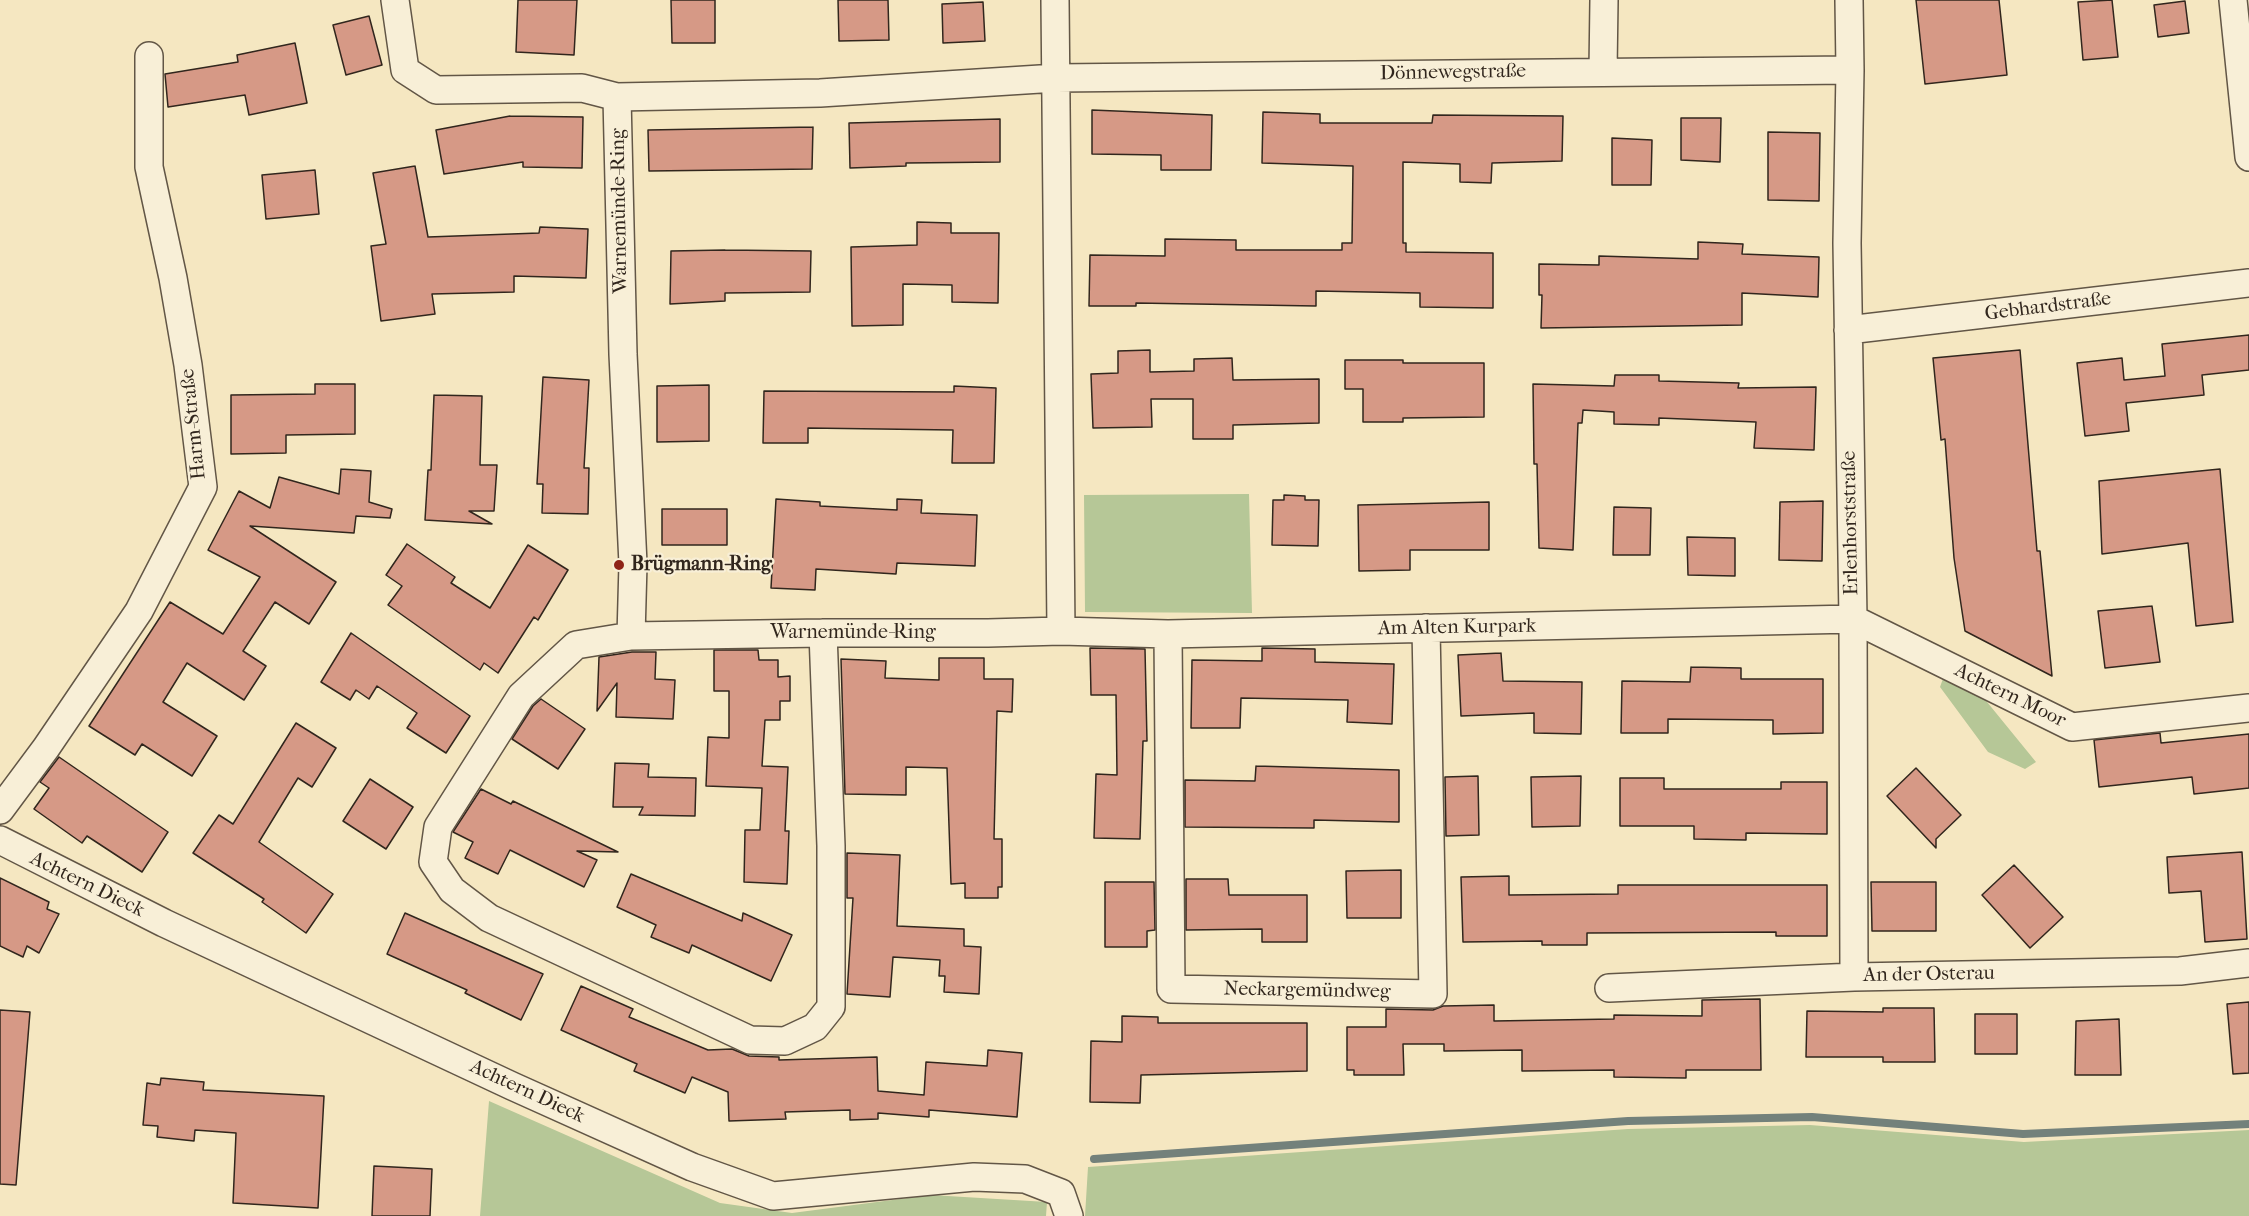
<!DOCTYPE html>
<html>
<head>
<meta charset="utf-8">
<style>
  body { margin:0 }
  canvas { display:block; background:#f5e7c1 }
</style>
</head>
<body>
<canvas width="2249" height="1216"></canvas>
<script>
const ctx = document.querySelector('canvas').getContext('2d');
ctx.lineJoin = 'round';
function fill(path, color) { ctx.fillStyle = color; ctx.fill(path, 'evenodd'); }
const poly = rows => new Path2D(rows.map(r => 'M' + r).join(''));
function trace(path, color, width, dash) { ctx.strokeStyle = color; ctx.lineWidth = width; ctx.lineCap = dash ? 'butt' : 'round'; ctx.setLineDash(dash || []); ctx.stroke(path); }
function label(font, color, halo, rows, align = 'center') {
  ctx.font = font + ' "IM FELL French Canon",serif'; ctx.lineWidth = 4.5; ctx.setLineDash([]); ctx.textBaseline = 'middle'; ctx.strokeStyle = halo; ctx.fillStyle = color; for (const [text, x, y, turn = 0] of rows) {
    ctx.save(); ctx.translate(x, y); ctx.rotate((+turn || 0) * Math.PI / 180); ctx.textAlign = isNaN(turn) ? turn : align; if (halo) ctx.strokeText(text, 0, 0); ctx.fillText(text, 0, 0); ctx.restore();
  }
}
const green = poly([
  [1249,494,1252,613,1085,612,1084,495],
  [1945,673,1974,686,2036,762,2025,769,1988,752,1940,687],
  [489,1101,720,1203,792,1213,931,1195,1047,1202,1046,1216,480,1216],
  [1810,1125,2024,1142,2249,1130,2249,1216,1085,1216,1088,1167,1628,1129]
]);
const stream = poly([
  [1094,1159,1628,1121,1812,1117,2023,1134,2249,1124]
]);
const building = poly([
  [518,0,577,0,574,55,516,52,518,0],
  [671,0,715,0,715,43,672,43,671,0],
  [838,0,888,0,889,40,839,41,838,0],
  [1916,0,1999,0,2007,75,1925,84,1916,0],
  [2112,0,2118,57,2083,60,2078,2,2112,0],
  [2185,1,2189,33,2158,37,2154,5,2185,1],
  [983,2,985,41,943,43,942,4,983,2],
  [369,16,382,65,346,75,333,25,369,16],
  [295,43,307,103,249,115,245,95,168,107,165,74,238,62,237,55,295,43],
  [1092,110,1212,115,1211,170,1161,170,1161,155,1092,154,1092,110],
  [1263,112,1320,114,1320,123,1432,123,1433,115,1563,116,1562,161,1492,163,1491,183,1460,182,1460,164,1403,162,1403,243,1406,243,1406,252,1493,253,1493,308,1420,307,1420,293,1316,291,1316,306,1136,303,1136,306,1089,306,1090,255,1165,256,1165,239,1236,240,1236,250,1342,250,1342,243,1352,243,1353,166,1262,163,1263,112],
  [510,116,583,117,582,168,523,167,523,162,444,174,436,130,510,116],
  [1681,118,1721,118,1720,162,1681,160,1681,118],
  [1000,119,1000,162,906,163,906,166,850,168,849,123,1000,119],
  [813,127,812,169,649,171,648,130,813,127],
  [1768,132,1820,133,1819,201,1768,200,1768,132],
  [1612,138,1652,140,1651,185,1612,185,1612,138],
  [415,166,428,237,539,233,540,227,588,229,586,278,514,276,514,292,432,294,435,314,381,321,371,246,386,244,373,173,415,166],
  [315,170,319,214,266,219,262,175,315,170],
  [917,222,951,223,951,233,999,233,998,303,952,302,952,285,903,284,903,325,852,326,851,247,917,245,917,222],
  [1698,242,1743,244,1742,254,1819,257,1818,297,1742,293,1742,325,1541,328,1542,295,1539,295,1539,264,1599,265,1599,256,1698,259,1698,242],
  [725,250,811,251,810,292,725,293,725,301,670,304,671,251,725,250],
  [2249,335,2249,370,2202,375,2204,395,2126,403,2129,431,2085,436,2077,363,2122,358,2124,380,2165,376,2162,344,2249,335],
  [1150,350,1150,372,1194,371,1194,359,1232,358,1233,380,1319,379,1319,423,1233,425,1233,439,1193,439,1193,399,1151,399,1152,427,1093,428,1091,374,1118,373,1118,351,1150,350],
  [2020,350,2037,551,2040,551,2052,676,1965,631,1954,558,1945,439,1941,440,1933,358,2020,350],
  [1345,360,1403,360,1403,363,1484,363,1484,417,1403,418,1403,422,1363,422,1363,389,1345,389,1345,360],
  [1615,375,1659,375,1659,381,1739,383,1738,388,1816,387,1814,450,1754,448,1756,422,1659,418,1659,425,1614,424,1614,412,1583,410,1582,423,1578,423,1573,550,1539,548,1537,464,1534,464,1533,384,1614,386,1615,375],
  [543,377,589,380,584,468,589,468,588,514,542,513,543,484,537,484,543,377],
  [315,384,355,384,355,434,286,435,286,453,231,454,231,395,315,394,315,384],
  [709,385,709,441,657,442,657,386,709,385],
  [954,386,996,388,994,463,952,463,953,430,808,428,808,443,763,443,764,391,954,392,954,386],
  [434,395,482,396,480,465,497,465,494,511,469,511,492,524,425,520,428,470,431,470,434,395],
  [341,469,371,471,369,502,392,509,390,518,356,516,354,533,250,526,336,582,309,624,275,602,243,651,266,666,244,700,187,663,163,702,217,736,192,776,142,744,135,755,89,726,170,602,223,634,260,577,208,550,239,491,270,508,279,477,339,494,341,469],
  [2220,469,2233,622,2196,626,2188,543,2102,554,2099,481,2220,469],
  [1284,495,1305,496,1305,500,1319,500,1318,546,1272,545,1273,500,1284,500,1284,495],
  [776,499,820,502,820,506,897,510,897,499,922,500,921,513,977,515,975,566,897,563,896,574,816,569,815,590,771,588,776,499],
  [1823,501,1822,561,1779,560,1780,502,1823,501],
  [1489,502,1489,550,1410,550,1410,570,1359,571,1358,505,1489,502],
  [1614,507,1651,508,1650,555,1613,555,1614,507],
  [662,509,727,509,727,545,662,545,662,509],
  [1687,537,1735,538,1735,576,1688,575,1687,537],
  [407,544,455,577,451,583,490,608,528,545,568,570,538,620,534,617,498,673,484,663,480,670,388,605,402,586,386,575,407,544],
  [2152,606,2160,662,2105,668,2098,611,2152,606],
  [351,633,470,716,446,753,407,728,417,713,377,686,369,699,356,690,350,700,321,682,351,633],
  [1090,648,1145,649,1147,741,1143,741,1140,839,1094,838,1096,774,1117,775,1116,695,1091,695,1090,648],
  [1262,648,1315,649,1315,662,1394,664,1392,724,1347,722,1348,700,1241,698,1240,728,1191,728,1192,660,1262,661,1262,648],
  [714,650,758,650,759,660,778,660,778,677,790,676,790,701,780,701,780,720,765,720,762,766,788,767,785,831,789,831,787,884,744,882,745,830,760,830,762,788,706,786,708,737,729,738,729,691,714,691,714,650],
  [632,652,656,652,655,679,675,680,673,719,616,717,617,683,597,711,599,657,632,652],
  [1501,653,1503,681,1582,682,1581,734,1534,733,1534,713,1461,716,1458,655,1501,653],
  [939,658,984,658,984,679,1013,679,1012,712,997,711,994,839,1002,839,1002,887,998,887,998,898,965,898,965,883,951,884,947,768,906,767,906,795,845,794,841,659,886,661,885,678,939,680,939,658],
  [1691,667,1741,668,1741,679,1823,679,1823,733,1773,734,1773,720,1668,719,1668,733,1621,733,1622,681,1690,682,1691,667],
  [541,699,585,729,558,769,512,739,533,706,541,699],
  [296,723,336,748,312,787,298,778,259,842,333,894,306,933,262,902,264,899,193,853,219,815,233,824,296,723],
  [2160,733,2161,743,2249,734,2249,788,2194,794,2192,777,2099,787,2094,740,2160,733],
  [59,757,168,832,142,872,87,836,82,843,34,809,49,788,40,782,59,757],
  [615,763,649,764,648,777,696,778,695,816,639,815,643,807,613,807,615,763],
  [1256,766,1399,770,1399,822,1314,820,1314,828,1185,827,1185,780,1255,781,1256,766],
  [1916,768,1961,815,1936,839,1936,848,1887,796,1916,768],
  [1478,776,1479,835,1446,836,1445,777,1478,776],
  [1581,776,1580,826,1532,827,1531,777,1581,776],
  [1620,778,1664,778,1664,789,1781,789,1781,782,1827,782,1827,834,1746,833,1746,840,1694,839,1694,826,1620,826,1620,778],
  [370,779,413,807,386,849,343,821,370,779],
  [481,789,511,804,513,801,618,852,577,851,597,860,584,887,510,850,498,874,465,858,473,842,453,832,481,789],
  [2242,852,2247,939,2205,942,2201,891,2169,893,2167,857,2242,852],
  [847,853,900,855,897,926,964,929,964,946,981,947,979,994,944,992,945,976,939,976,940,960,893,957,890,997,847,994,853,898,847,898,847,853],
  [2014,865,2063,917,2030,948,1982,895,2014,865],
  [1401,870,1401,918,1347,918,1346,871,1401,870],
  [631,874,742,921,743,913,792,935,771,981,692,945,689,953,651,937,656,925,617,907,631,874],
  [1509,876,1509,895,1618,894,1618,885,1827,885,1827,936,1776,936,1776,932,1587,933,1587,945,1542,945,1542,941,1463,942,1461,877,1509,876],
  [0,878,49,902,47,909,59,914,39,953,27,946,23,957,0,946,0,878],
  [1186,879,1228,879,1229,895,1307,895,1307,942,1262,942,1262,929,1186,930,1186,879],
  [1105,882,1154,882,1155,930,1147,931,1147,947,1105,947,1105,882],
  [1871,882,1936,882,1936,931,1872,931,1871,882],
  [405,913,543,974,521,1020,465,993,467,990,387,954,405,913],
  [581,986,633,1009,629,1017,708,1050,732,1049,749,1056,779,1057,779,1060,877,1057,878,1091,924,1095,926,1062,987,1066,988,1050,1022,1053,1017,1117,929,1110,929,1117,878,1113,878,1119,850,1120,850,1110,785,1112,786,1119,729,1121,728,1092,692,1077,685,1093,634,1071,637,1064,561,1030,581,986],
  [1760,999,1761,1070,1686,1070,1686,1078,1614,1077,1614,1070,1522,1071,1522,1050,1444,1051,1444,1044,1403,1044,1404,1075,1354,1075,1354,1070,1347,1070,1347,1027,1386,1027,1386,1009,1433,1010,1443,1006,1494,1005,1494,1021,1614,1019,1614,1015,1702,1016,1702,1000,1760,999],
  [2249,1002,2249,1073,2233,1074,2227,1004,2249,1002],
  [1883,1008,1934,1008,1935,1062,1883,1062,1883,1057,1806,1057,1807,1011,1883,1012,1883,1008],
  [0,1010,30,1012,16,1185,0,1184,0,1010],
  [1975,1014,2017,1014,2017,1054,1975,1054,1975,1014],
  [1122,1016,1158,1017,1158,1023,1307,1023,1307,1071,1141,1075,1140,1103,1090,1102,1091,1041,1122,1042,1122,1016],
  [2119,1019,2121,1075,2075,1075,2076,1021,2119,1019],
  [161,1078,204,1082,203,1090,324,1096,318,1208,233,1203,236,1133,195,1130,194,1141,157,1137,158,1126,143,1125,147,1083,160,1085,161,1078],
  [374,1166,432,1169,430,1216,372,1216,374,1166]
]);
const minor = poly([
  [395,0,405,70,436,90,582,88,617,97,820,93,1056,78,1850,70],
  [1849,0,1850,70,1847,243,1853,619,1854,977],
  [2233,0,2249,157],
  [1603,71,1604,0],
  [617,97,623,354,633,564,631,636],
  [1848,330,2249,283],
  [1061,631,1168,634,1853,619,2072,727,2249,708],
  [823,633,831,846,831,1007,815,1027,785,1041,750,1040,489,918,452,890,433,862,438,827,521,696,576,645,631,636,823,633,988,633,1061,631,1055,0],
  [1168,634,1171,989,1433,994,1426,628],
  [0,810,46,748,139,611,203,487,188,365,173,278,149,167,149,56],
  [0,840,164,923,512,1086,692,1167,773,1196,974,1177,1025,1179,1061,1193,1069,1216],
  [1609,988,1854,977,2180,971,2249,963]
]);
const markers = [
  [619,565,6,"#8f2418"]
];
const streetNames = [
  ["Dönnewegstraße",1453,73,-1],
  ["Warnemünde-Ring",620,211,-91],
  ["Gebhardstraße",2048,307,-7],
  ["Harm-Straße",194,424,-96],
  ["Erlenhorststraße",1851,523,-91],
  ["Am Alten Kurpark",1457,628,-1],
  ["Warnemünde-Ring",853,633],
  ["Achtern Moor",2010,696,26],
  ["Achtern Dieck",87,885,26],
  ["An der Osterau",1929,975,-1],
  ["Neckargemündweg",1307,991,1],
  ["Achtern Dieck",527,1092,25]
];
const poiNames = [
  ["Brügmann-Ring",631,565]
];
fill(green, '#b6c797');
trace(stream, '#73817b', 8);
fill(building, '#d69986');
trace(building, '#31261d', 1.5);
trace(minor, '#625646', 30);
trace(minor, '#f8efd7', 27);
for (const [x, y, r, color] of markers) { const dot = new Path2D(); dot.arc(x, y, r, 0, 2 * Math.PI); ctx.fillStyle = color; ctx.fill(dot); trace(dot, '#f8efd7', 2); }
label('20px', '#31261d', '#f8efd7', streetNames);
label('bold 20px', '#31261d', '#f8efd7', poiNames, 'left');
</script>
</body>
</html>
